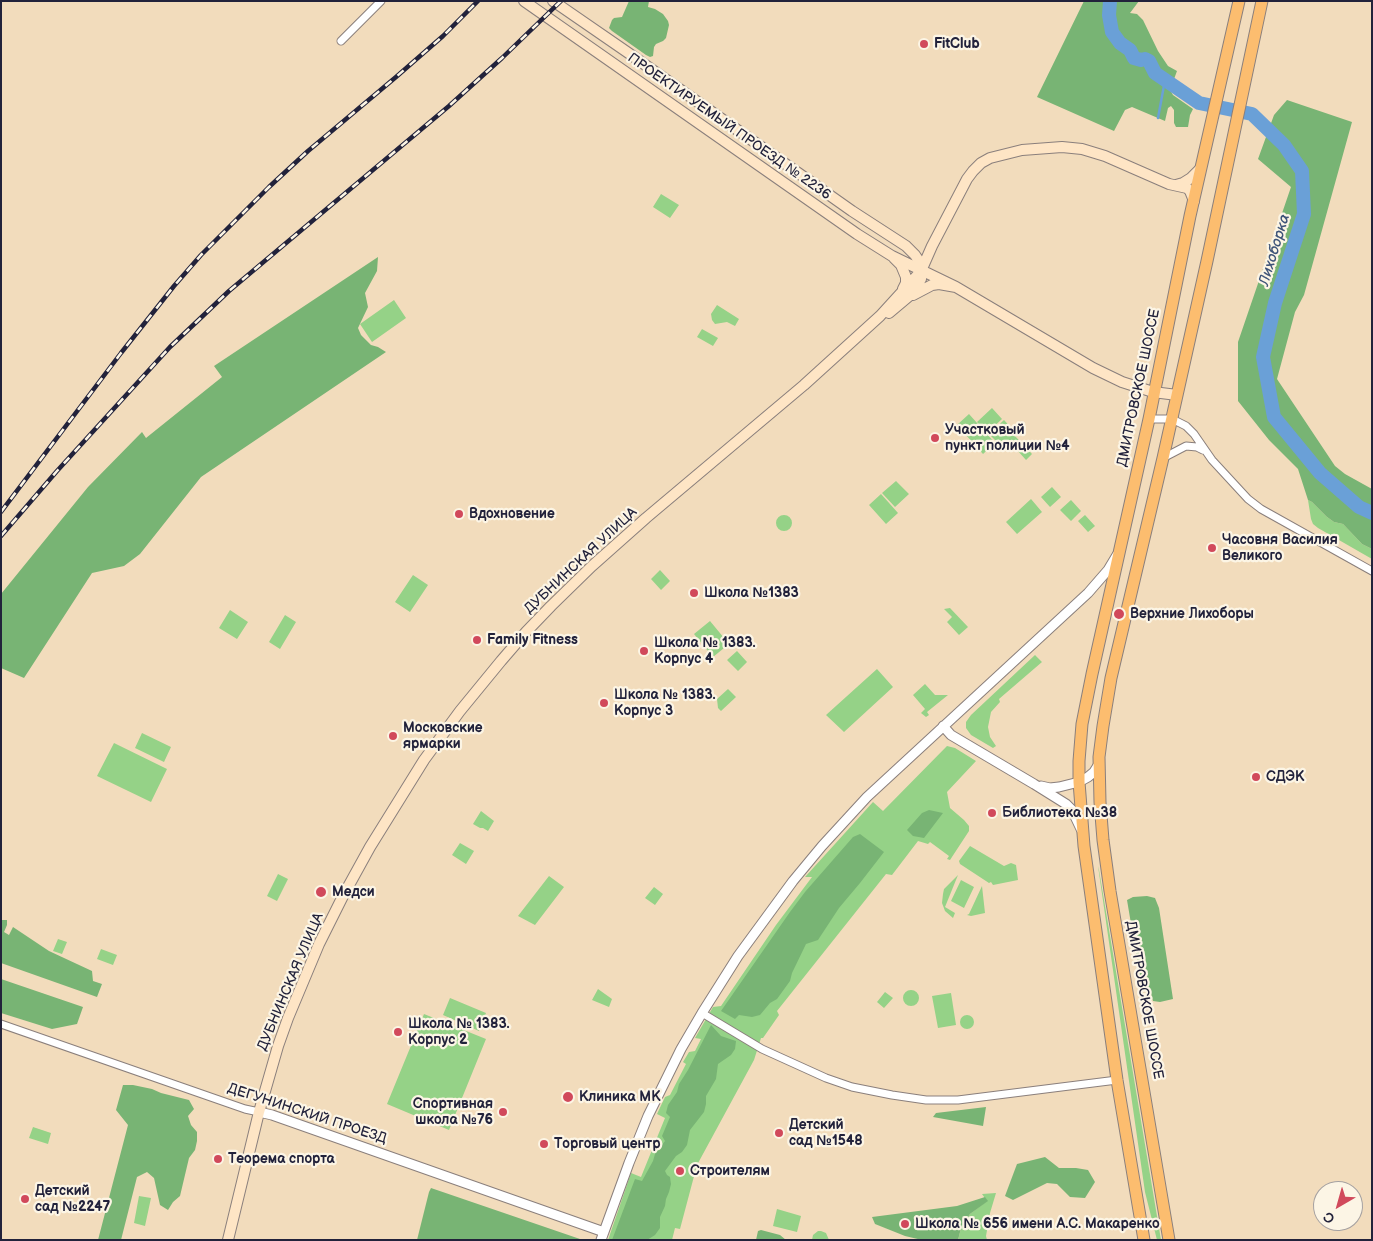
<!DOCTYPE html>
<html>
<head>
<meta charset="utf-8">
<style>
  body { margin:0 }
  #map { position:relative; width:1373px; height:1241px; overflow:hidden; background:#f2dcbc; font-family:"Balsamiq Sans",sans-serif }
  canvas { display:block }
  .frame { position:absolute; inset:0; border:2px solid #22223b; pointer-events:none }
  .north { position:absolute; left:1313px; top:1181px; width:50px; height:50px; box-sizing:border-box; background:#fcf5e5; border:1px solid #a5a1a1; border-radius:50%; rotate:218deg; font-size:14px; font-weight:700; line-height:20px; text-align:center; color:#22223b }
  .north::after { content:''; display:block; margin:auto; width:18px; height:22px; background:#d1495b; clip-path:polygon(50% 0,100% 100%,50% 72%,0 100%) }
</style>
</head>
<body>
<div id="map">
<canvas width="1373" height="1241"></canvas>
<div class="frame"></div>
<div class="north">С</div>
</div>
<script>
const ctx = document.querySelector('canvas').getContext('2d');
ctx.lineJoin = 'round';
function fill(path, color) { ctx.fillStyle = color; ctx.fill(path, 'evenodd'); }
const poly = rows => new Path2D(rows.map(r => 'M' + r).join(''));
function trace(path, color, width, dash) { ctx.strokeStyle = color; ctx.lineWidth = width; ctx.lineCap = dash ? 'butt' : 'round'; ctx.setLineDash(dash || []); ctx.stroke(path); }
function label(font, color, halo, rows, align = 'center') {
  ctx.font = font + ' "Balsamiq Sans",sans-serif'; ctx.lineWidth = 4.5; ctx.setLineDash([]); ctx.textBaseline = 'middle'; ctx.strokeStyle = halo; ctx.fillStyle = color; for (const [text, x, y, turn = 0] of rows) {
    ctx.save(); ctx.translate(x, y); ctx.rotate((+turn || 0) * Math.PI / 180); ctx.textAlign = isNaN(turn) ? turn : align; if (halo) ctx.strokeText(text, 0, 0); ctx.fillText(text, 0, 0); ctx.restore();
  }
}
const green = poly([
  [661,194,679,205,670,218,653,207],
  [394,300,406,318,372,342,360,324],
  [717,305,739,319,735,326,727,322,715,324,712,320,711,314],
  [702,329,718,338,713,346,697,337],
  [992,408,1002,419,987,433,977,422],
  [969,414,995,443,983,454,957,425],
  [1004,420,1017,434,1015,436,1032,454,1026,460,1009,441,1002,447,989,434],
  [896,481,909,494,895,507,882,493],
  [1052,487,1061,497,1050,507,1041,497],
  [881,494,898,513,886,524,869,505],
  [1031,499,1042,512,1017,534,1006,522],
  [1071,500,1081,511,1071,521,1060,510],
  [1308,500,1312,502,1327,517,1334,522,1343,524,1362,544,1372,549,1372,559,1318,528,1313,524,1311,519],
  [1085,515,1095,526,1088,532,1078,521],
  '776 523a8 8 0 1 1 16 0a8 8 0 1 1-16 0Z',
  [660,570,670,581,661,590,651,579],
  [413,575,428,585,410,612,395,602],
  [950,608,968,627,959,635,947,622,952,617,944,609],
  [230,610,248,622,237,639,219,628],
  [285,615,296,622,280,649,269,642],
  [710,621,729,644,713,657,694,634],
  [737,651,747,662,738,671,727,660],
  [1035,655,1042,662,999,699,1000,702,991,712,988,727,990,737,996,746,993,748,971,735,966,728,966,722,971,715],
  [877,669,893,687,844,732,826,715],
  [925,684,935,695,948,695,927,712,929,715,926,717,921,713,925,709,913,695],
  [728,689,736,697,721,711,718,708,717,699],
  [142,733,171,747,164,762,135,748],
  [114,743,167,769,151,802,97,776],
  [947,746,955,748,976,761,947,792,950,808,964,820,969,826,969,831,950,860,947,859,949,856,930,842,928,844,918,841,892,875,886,874,777,1011,779,1015,763,1038,761,1038,754,1060,697,1165,680,1229,675,1228,672,1240,608,1240,631,1173,641,1177,665,1118,657,1114,665,1097,670,1095,686,1064,683,1062,689,1052,695,1051,701,1039,695,1038,713,1007,721,1006,776,925,812,877,805,877,873,802,883,811],
  [481,811,494,821,488,831,483,828,480,828,473,824],
  [460,843,474,851,466,864,452,855],
  [970,846,1004,866,1011,863,1016,865,1018,880,993,885,991,882,989,883,960,864,959,861],
  [1098,866,1099,870,1161,1240,1157,1240,1145,1192],
  [278,874,288,879,277,901,267,896],
  [958,875,945,907,955,913,953,918,945,911,942,903,943,894,944,889],
  [549,876,564,887,535,925,518,916],
  [961,880,974,887,964,908,951,901],
  [982,886,985,913,971,916,967,915,969,914],
  [654,887,663,894,655,905,645,898],
  [58,939,67,942,62,954,53,951],
  [101,949,117,955,113,965,97,959],
  [598,989,612,999,609,1007,592,1000],
  '903 998a8 8 0 1 1 16 0a8 8 0 1 1-16 0Z',
  [885,992,893,998,884,1008,877,1002],
  [951,993,956,1025,938,1028,932,996],
  [450,998,486,1013,479,1031,443,1015],
  [424,1014,486,1039,449,1130,387,1104],
  '960 1022a7 7 0 1 1 14 0a7 7 0 1 1-14 0Z',
  [33,1127,51,1133,48,1144,29,1138],
  [996,1193,990,1213,986,1236,987,1240,958,1240,961,1228,970,1214,987,1201,982,1194],
  [139,1196,151,1198,145,1226,134,1223],
  [777,1209,801,1216,797,1232,773,1226],
  [818,1231,821,1231,826,1233,829,1240,812,1240,813,1235]
]);
const forest = poly([
  [629,1,649,1,648,7,655,9,663,14,668,21,669,25,666,38,663,41,656,44,654,47,653,56,650,57,646,55,612,31,609,28,612,20,614,18,622,17],
  [1084,1,1139,1,1130,13,1137,14,1143,20,1158,51,1168,66,1177,71,1170,90,1173,95,1193,109,1190,115,1188,127,1176,127,1174,123,1174,110,1171,106,1168,108,1165,121,1132,107,1125,110,1114,131,1037,97],
  [1287,100,1352,122,1304,295,1295,312,1277,379,1335,466,1345,474,1372,489,1372,549,1362,544,1343,524,1334,522,1327,517,1312,502,1308,500,1298,469,1269,440,1238,401,1238,342,1291,187,1258,159,1274,115],
  [378,257,377,271,365,293,368,307,358,328,361,335,371,345,378,347,386,352,201,477,140,554,124,566,92,573,24,678,1,668,1,594,88,487,142,432,146,438,222,377,214,366],
  [929,810,943,813,924,838,913,836,907,830,922,813],
  [860,834,884,852,860,883,839,908,818,940,806,944,792,973,790,981,777,999,770,1003,760,1015,752,1017,739,1015,735,1019,721,1011,790,912,805,892,853,837],
  [1147,896,1155,898,1159,908,1173,999,1160,1002,1153,1001,1150,990,1141,983,1127,900,1133,897],
  [1,920,7,920,7,925,4,932,9,935,13,927,49,951,92,971,93,981,102,984,97,997,1,963],
  [1,979,83,1007,77,1024,52,1029,1,1013],
  [711,1025,721,1036,736,1041,735,1049,731,1055,718,1064,716,1079,706,1096,706,1104,704,1112,690,1130,687,1145,682,1152,676,1156,665,1171,667,1175,670,1177,671,1184,669,1192,666,1199,665,1206,660,1217,660,1228,655,1235,647,1240,612,1240,635,1179,642,1181,653,1161,655,1154,665,1141,662,1136,670,1117,666,1113,668,1105,677,1092,679,1084,688,1070],
  [123,1085,133,1085,152,1089,161,1093,189,1100,194,1109,188,1116,191,1125,197,1132,197,1141,195,1150,189,1158,180,1196,173,1202,168,1210,160,1205,154,1178,147,1172,137,1177,121,1240,98,1240,128,1125,116,1110],
  [986,1107,983,1126,933,1117,936,1113],
  [1045,1157,1059,1168,1076,1168,1088,1170,1095,1182,1085,1198,1070,1197,1057,1184,1047,1183,1013,1200,1005,1196,1017,1164],
  [431,1188,580,1239,580,1240,417,1240,429,1192],
  [985,1197,988,1201,970,1214,961,1228,958,1240,922,1240,905,1236,875,1224,872,1217,957,1206],
  [761,1230,780,1235,786,1240,756,1240,758,1231]
]);
const stream = poly([
  [1158,118,1165,80]
]);
const river = poly([
  [1110,1,1109,15,1112,32,1120,43,1130,50,1134,58,1141,60,1145,59,1149,61,1155,73,1199,103,1252,114,1284,145,1302,171,1304,214,1275,303,1263,357,1274,417,1320,473,1359,507,1372,513]
]);
const minor = poly([
  [341,41,381,1],
  [1149,419,1172,419,1186,426,1194,434,1212,460,1248,499,1261,509,1372,571],
  [1163,458,1186,446,1197,447,1203,450],
  [702,1013,762,1049,826,1078,852,1087,892,1095,926,1100,958,1100,1117,1080],
  [1,1024,245,1109,259,1112]
]);
const tertiary = poly([
  [943,726,951,735,1034,784,1066,804,1072,810,1081,829],
  [1041,786,1050,788,1059,787,1079,782,1088,777,1094,772,1099,764],
  [259,1112,272,1115,604,1232],
  [601,1240,629,1163,648,1116,681,1049,702,1013,738,956,793,881,822,846,867,797,1088,593,1108,570,1117,555]
]);
const secondary = poly([
  [524,1,857,234,892,256,956,287],
  [553,1,627,52,852,211,906,246,915,255,921,264,921,279,914,292,889,313],
  [1176,185,1183,183,1191,178,1201,168],
  [894,258,901,265,906,277,906,283,903,289],
  [913,295,932,285,939,284,956,287,1093,368,1122,382,1153,392,1177,395],
  [228,1240,259,1112,278,1046,288,1018,319,944,343,896,370,847,424,760,460,711,501,661,526,632,551,606,592,566,646,518,804,385,880,316,921,271,932,246,967,179,973,171,981,163,990,158,1022,150,1062,147,1082,149,1105,156,1169,184,1187,188,1190,191,1194,201]
]);
const primary = poly([
  [1144,1240,1117,1080,1084,846,1079,782,1079,761,1082,724,1092,674,1149,419,1190,216,1239,1],
  [1169,1240,1110,891,1103,840,1100,802,1099,757,1103,726,1111,678,1163,458,1207,261,1262,1]
]);
const rail = poly([
  [1,512,121,353,174,286,201,255,269,187,308,151,396,77,443,36,478,1],
  [1,536,57,471,170,347,208,311,229,291,449,106,502,58,561,1]
]);
const markers = [
  [924,44,5,"#d1495b"],
  [935,438,5,"#d1495b"],
  [459,514,5,"#d1495b"],
  [1212,548,5,"#d1495b"],
  [694,593,5,"#d1495b"],
  [1119,614,6,"#d1495b"],
  [477,640,5,"#d1495b"],
  [644,651,5,"#d1495b"],
  [604,703,5,"#d1495b"],
  [393,736,5,"#d1495b"],
  [1256,777,5,"#d1495b"],
  [992,813,5,"#d1495b"],
  [321,892,6,"#d1495b"],
  [398,1032,5,"#d1495b"],
  [568,1097,6,"#d1495b"],
  [503,1112,5,"#d1495b"],
  [779,1133,5,"#d1495b"],
  [544,1144,5,"#d1495b"],
  [218,1159,5,"#d1495b"],
  [680,1171,5,"#d1495b"],
  [25,1199,5,"#d1495b"],
  [905,1224,5,"#d1495b"]
];
const poiNames = [
  ["FitClub",934,44],
  ["Участковый",945,430],
  ["пункт полиции №4",945,446],
  ["Вдохновение",469,514],
  ["Часовня Василия",1222,540],
  ["Великого",1222,556],
  ["Школа №1383",704,593],
  ["Верхние Лихоборы",1130,614],
  ["Family Fitness",487,640],
  ["Школа № 1383.",654,643],
  ["Корпус 4",654,659],
  ["Школа № 1383.",614,695],
  ["Корпус 3",614,711],
  ["Московские",403,728],
  ["ярмарки",403,744],
  ["СДЭК",1266,777],
  ["Библиотека №38",1002,813],
  ["Медси",332,892],
  ["Школа № 1383.",408,1024],
  ["Корпус 2",408,1040],
  ["Клиника МК",579,1097],
  ["Спортивная",493,1104,"right"],
  ["школа №76",493,1120,"right"],
  ["Детский",789,1125],
  ["сад №1548",789,1141],
  ["Торговый центр",554,1144],
  ["Теорема спорта",228,1159],
  ["Строителям",690,1171],
  ["Детский",35,1191],
  ["сад №2247",35,1207],
  ["Школа № 656 имени А.С. Макаренко",915,1224]
];
const streetNames = [
  ["ПРОЕКТИРУЕМЫЙ ПРОЕЗД № 2236",729,127,35],
  ["ДМИТРОВСКОЕ ШОССЕ",1139,388,-78],
  ["ДУБНИНСКАЯ УЛИЦА",581,561,-43],
  ["ДУБНИНСКАЯ УЛИЦА",291,982,-67],
  ["ДМИТРОВСКОЕ ШОССЕ",1144,1000,80],
  ["ДЕГУНИНСКИЙ ПРОЕЗД",307,1114,18]
];
const waterNames = [
  ["Лихоборка",1275,250,-73]
];
fill(green, '#95d287');
fill(forest, '#78b474');
trace(stream, '#6aa0d7', 2.5);
trace(river, '#6aa0d7', 14);
trace(minor, '#8a7f7c', 9);
trace(tertiary, '#8a7f7c', 11);
trace(secondary, '#8a7f7c', 12);
trace(primary, '#8a7f7c', 13);
trace(minor, '#fff', 7);
trace(tertiary, '#fff', 9);
trace(secondary, '#fee5c5', 10);
trace(primary, '#fcbd6f', 11);
trace(rail, '#22223b', 4.5);
trace(rail, '#fcf5e5', 2.5, [8]);
for (const [x, y, r, color] of markers) { const dot = new Path2D(); dot.arc(x, y, r, 0, 2 * Math.PI); ctx.fillStyle = color; ctx.fill(dot); trace(dot, '#fcf5e5', 2); }
label('bold 14px', '#22223b', '#fcf5e5', poiNames, 'left');
label('14px', '#22223b', '#fcf5e5', streetNames);
label('italic 15px', '#3f5479', '#fcf5e5', waterNames);
</script>
</body>
</html>
